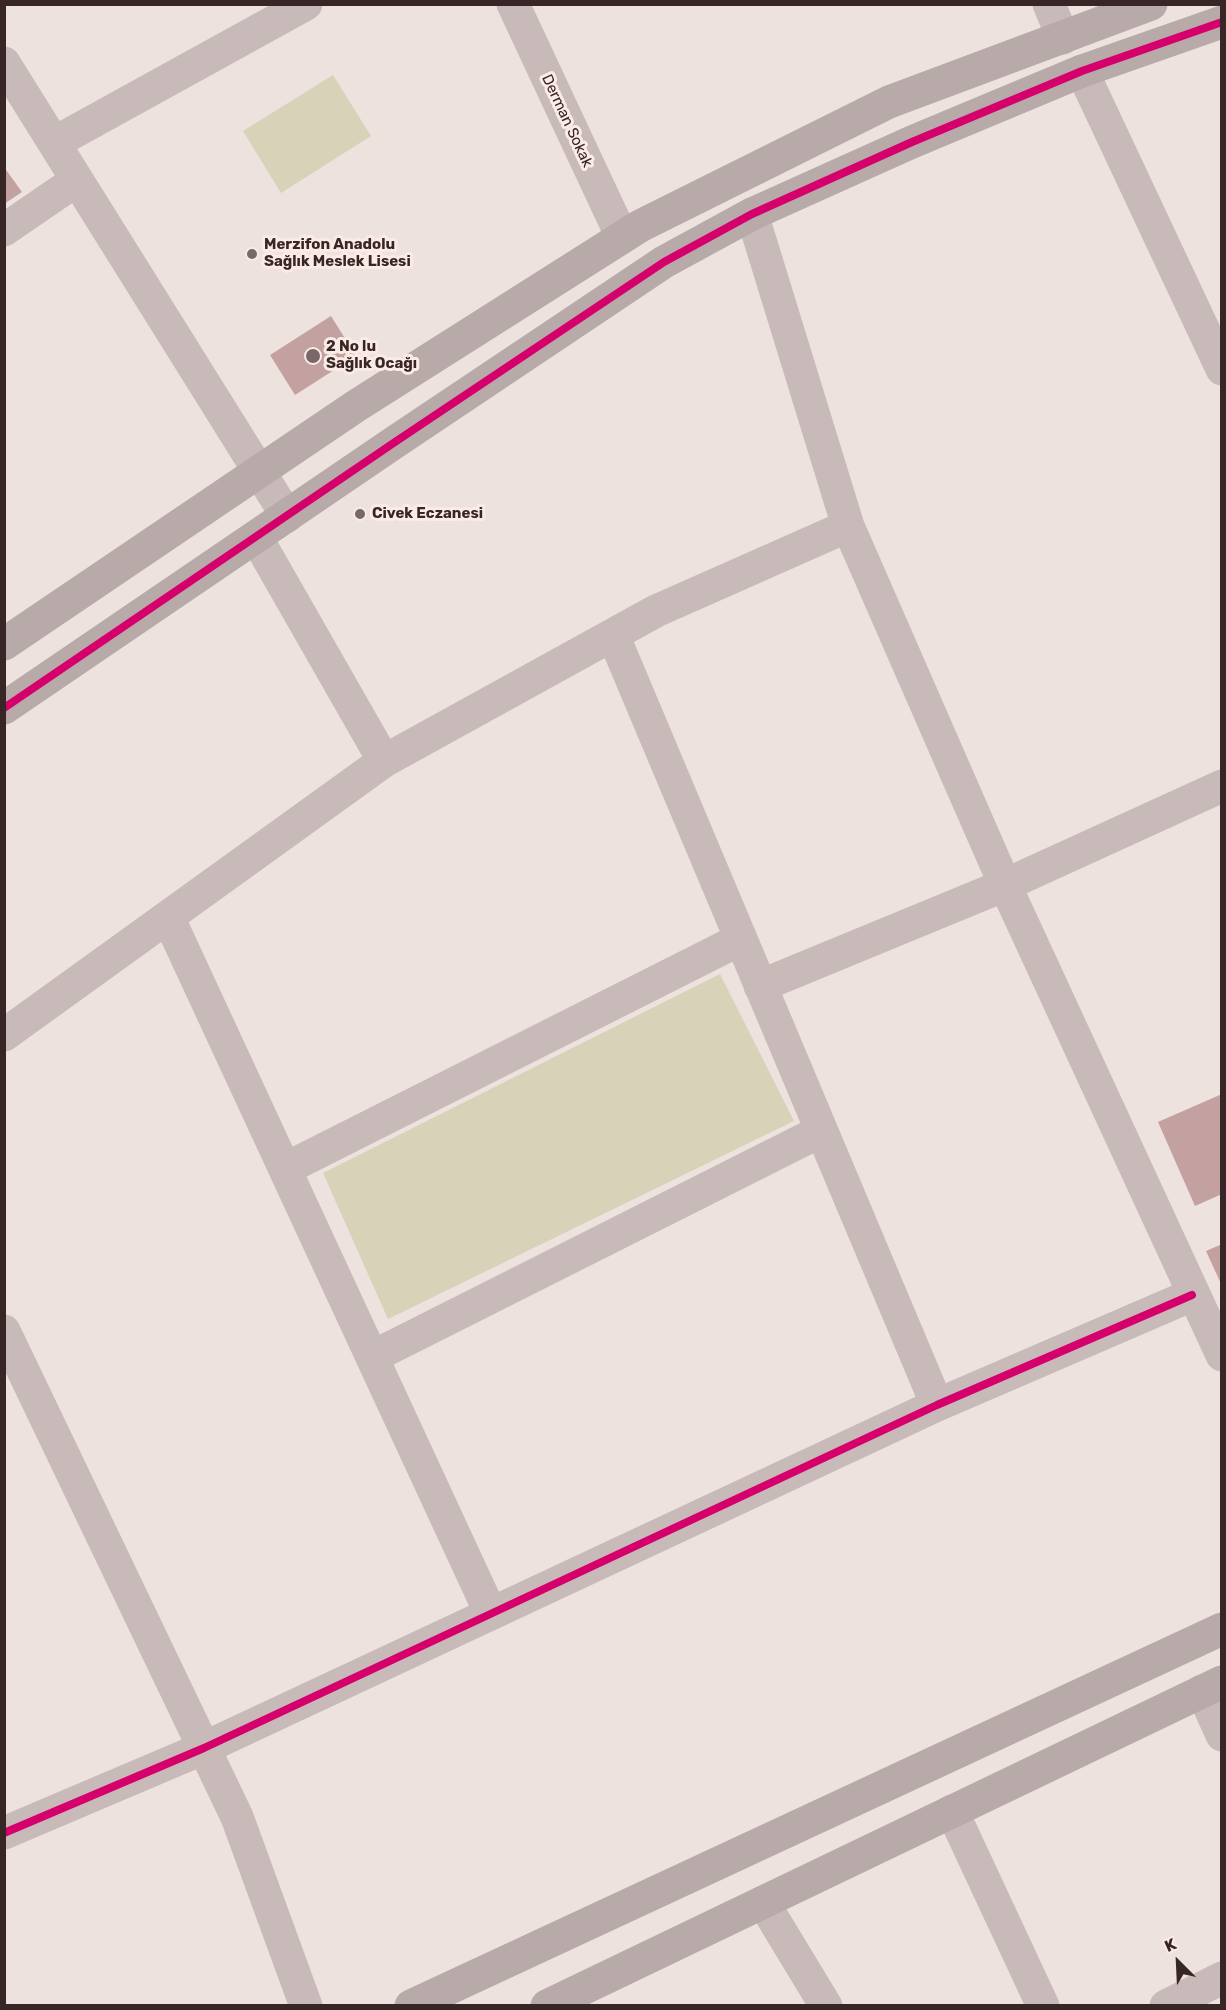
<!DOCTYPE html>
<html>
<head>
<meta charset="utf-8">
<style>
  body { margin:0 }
  #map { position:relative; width:1226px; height:2010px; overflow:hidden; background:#eee2df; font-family:Rubik,sans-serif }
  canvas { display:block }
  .frame { position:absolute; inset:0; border:6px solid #382626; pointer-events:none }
  .north { position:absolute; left:1148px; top:1932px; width:60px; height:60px; -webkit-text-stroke:4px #fbebe6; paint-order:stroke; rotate:336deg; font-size:16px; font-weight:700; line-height:24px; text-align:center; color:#382626 }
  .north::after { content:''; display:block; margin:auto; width:21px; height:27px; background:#382626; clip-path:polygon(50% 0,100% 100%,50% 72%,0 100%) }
</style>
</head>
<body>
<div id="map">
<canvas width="1226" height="2010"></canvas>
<div class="frame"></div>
<div class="north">K</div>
</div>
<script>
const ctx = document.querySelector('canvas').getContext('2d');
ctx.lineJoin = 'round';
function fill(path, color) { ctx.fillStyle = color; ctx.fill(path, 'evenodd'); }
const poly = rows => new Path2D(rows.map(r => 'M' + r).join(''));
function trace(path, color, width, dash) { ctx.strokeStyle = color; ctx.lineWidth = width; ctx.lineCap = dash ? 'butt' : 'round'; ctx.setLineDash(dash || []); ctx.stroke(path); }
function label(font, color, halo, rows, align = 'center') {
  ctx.font = font + ' Rubik,sans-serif'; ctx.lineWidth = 6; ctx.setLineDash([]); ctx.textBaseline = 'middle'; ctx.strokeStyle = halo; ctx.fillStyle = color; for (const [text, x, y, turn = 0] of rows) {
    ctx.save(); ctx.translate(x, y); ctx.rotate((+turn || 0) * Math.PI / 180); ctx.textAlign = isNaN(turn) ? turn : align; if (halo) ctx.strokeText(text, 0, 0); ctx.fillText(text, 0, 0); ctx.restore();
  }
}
const green = poly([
  [333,75,371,136,281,193,243,131],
  [720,974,794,1121,388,1319,323,1173]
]);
const building = poly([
  [4,167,22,192,4,204],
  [331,316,356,356,295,395,270,355],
  [1222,1094,1222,1194,1195,1206,1158,1122],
  [1222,1244,1222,1286,1206,1251]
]);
const street = poly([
  [513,4,622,237],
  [1049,4,1063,38],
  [4,63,287,516],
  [1082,71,1222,369],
  [54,143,306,4],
  [752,214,848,526,1005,885,1222,1355],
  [4,230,77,180],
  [256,537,384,761],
  [613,635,937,1405],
  [168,917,491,1614],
  [760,986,1005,885,1222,786],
  [4,1035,384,761,656,611,848,526],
  [285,1169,741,939],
  [4,1331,237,1817,306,2006],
  [372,1357,821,1131],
  [1202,1691,1222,1735],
  [952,1811,1043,2006],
  [4,1833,204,1748,937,1405,1192,1295],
  [763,1902,826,2006],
  [1166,2006,1222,1978]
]);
const secondary = poly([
  [4,644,356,406,640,226,889,102,1151,4],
  [4,708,395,442,664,262,752,214,912,142,1082,71,1222,22],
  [411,2006,1222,1629],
  [547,2006,1222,1682]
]);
const cycleway = poly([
  [4,708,395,442,664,262,752,214,912,142,1082,71,1222,22],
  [4,1833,204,1748,937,1405,1192,1295]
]);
const markers = [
  [252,254,6,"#786867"],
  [313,356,8,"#786867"],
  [360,514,6,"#786867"]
];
const streetNames = [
  ["Derman Sokak",567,121,65]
];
const poiNames = [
  ["Merzifon Anadolu",264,245],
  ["Sağlık Meslek Lisesi",264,262],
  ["2 No lu",326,347],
  ["Sağlık Ocağı",326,364],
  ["Civek Eczanesi",372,514]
];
fill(green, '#d7d2b8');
fill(building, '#c3a1a1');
trace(street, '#c7bab8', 33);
trace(secondary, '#b7aaa9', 33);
trace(cycleway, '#d6006c', 8);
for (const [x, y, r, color] of markers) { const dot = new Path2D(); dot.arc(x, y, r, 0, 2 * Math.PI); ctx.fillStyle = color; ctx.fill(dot); trace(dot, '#fbebe6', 2); }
label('15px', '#382626', '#fbebe6', streetNames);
label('bold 15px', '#382626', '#fbebe6', poiNames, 'left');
</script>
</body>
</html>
